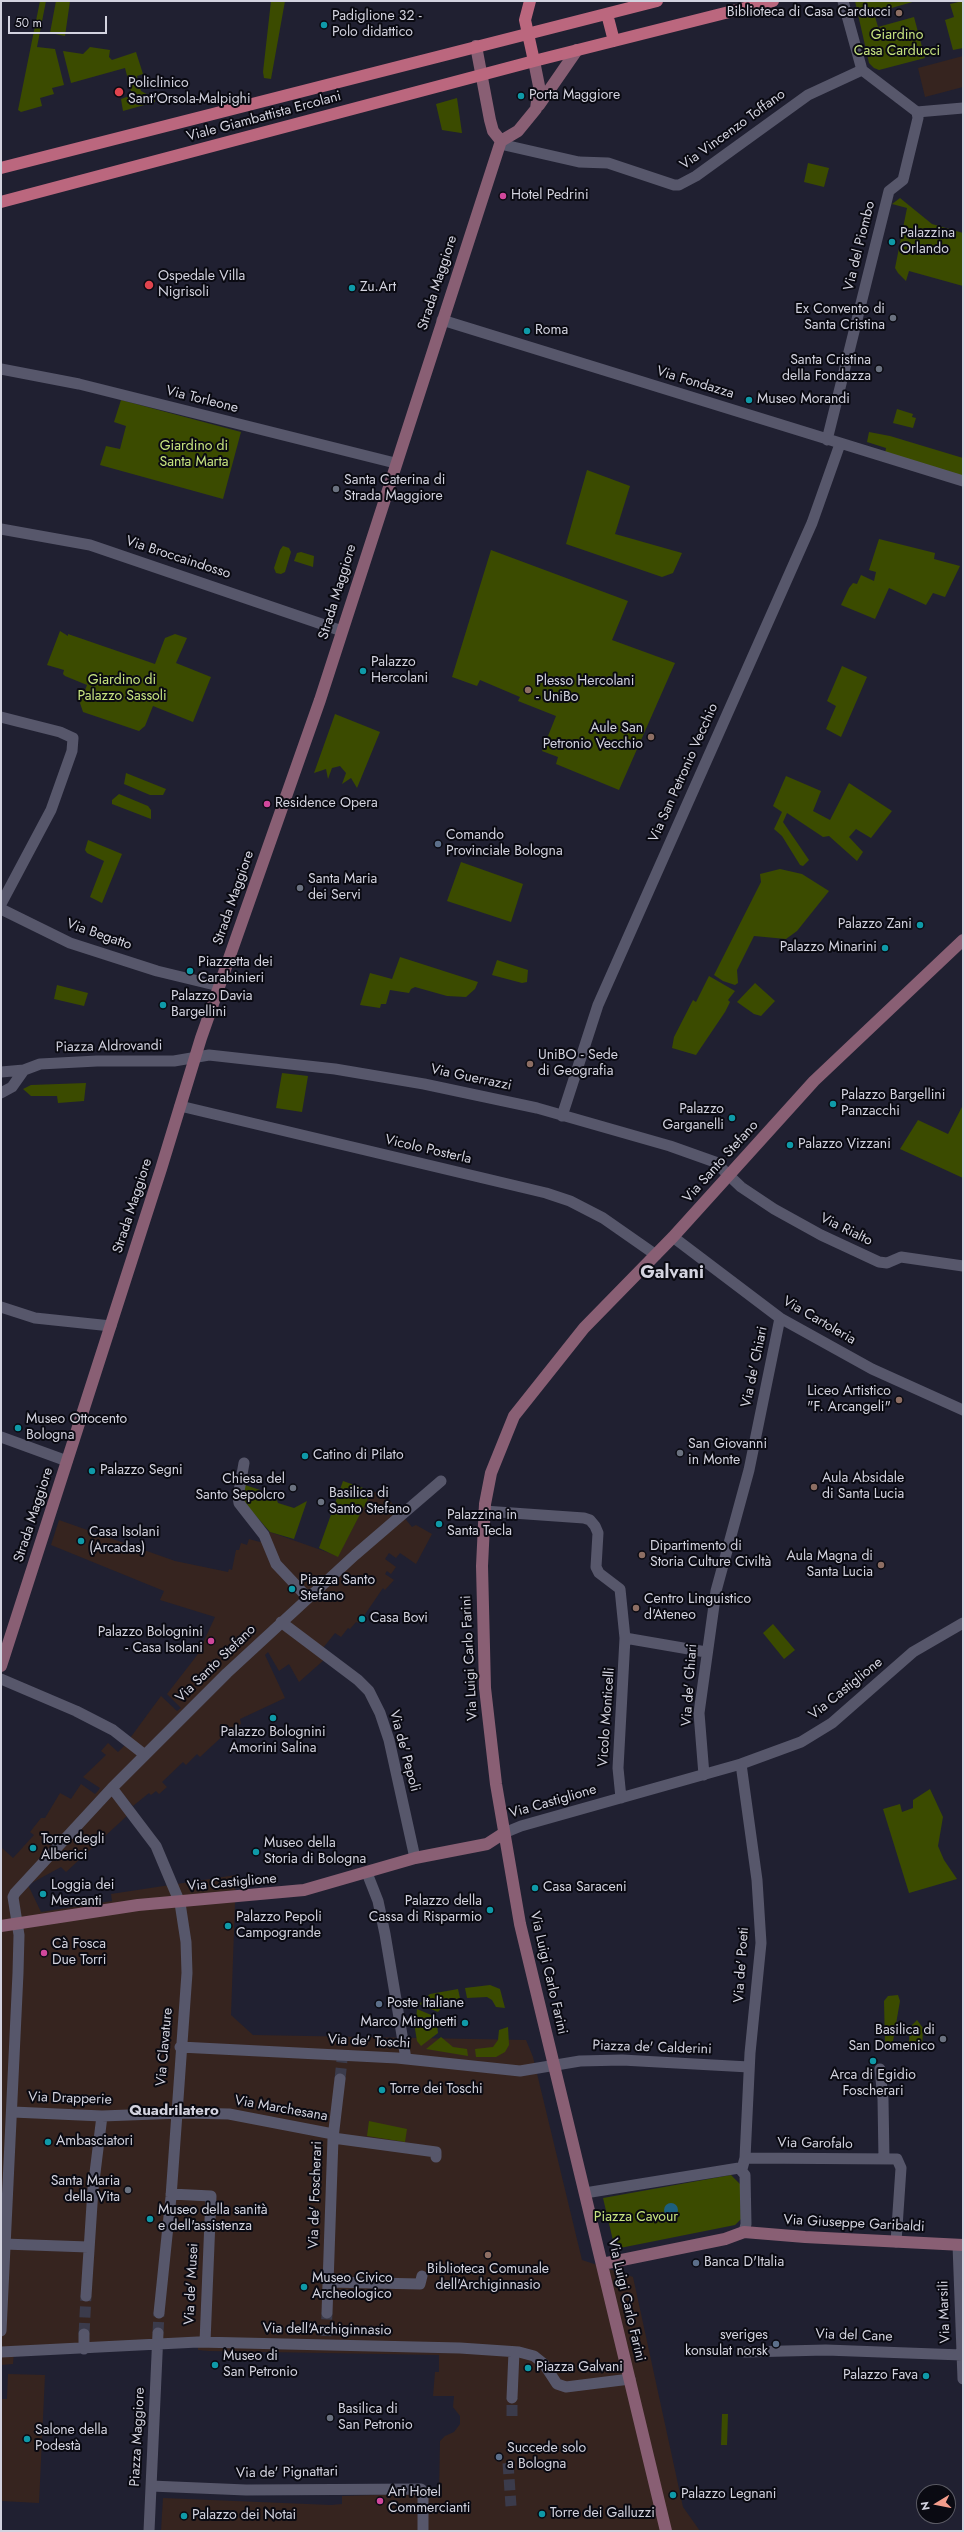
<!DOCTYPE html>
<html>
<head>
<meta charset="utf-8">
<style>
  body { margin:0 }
  #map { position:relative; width:964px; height:2532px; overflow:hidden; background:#202031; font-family:Jost,sans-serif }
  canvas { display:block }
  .frame { position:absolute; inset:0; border:2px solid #d3d3df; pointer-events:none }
  .north { position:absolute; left:916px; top:2484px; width:40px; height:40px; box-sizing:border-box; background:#0a0a12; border:1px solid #5a5a64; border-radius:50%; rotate:260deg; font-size:11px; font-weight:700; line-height:16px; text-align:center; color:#d3d3df }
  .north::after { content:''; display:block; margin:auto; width:14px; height:18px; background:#f49d8c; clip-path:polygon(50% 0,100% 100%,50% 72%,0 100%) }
  .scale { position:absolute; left:8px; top:16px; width:99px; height:18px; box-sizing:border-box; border:2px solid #d3d3df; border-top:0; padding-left:5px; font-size:12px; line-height:14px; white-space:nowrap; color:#d3d3df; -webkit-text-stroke:3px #0a0a12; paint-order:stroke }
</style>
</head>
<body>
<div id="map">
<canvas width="964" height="2532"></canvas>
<div class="frame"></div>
<div class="north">N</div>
<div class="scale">50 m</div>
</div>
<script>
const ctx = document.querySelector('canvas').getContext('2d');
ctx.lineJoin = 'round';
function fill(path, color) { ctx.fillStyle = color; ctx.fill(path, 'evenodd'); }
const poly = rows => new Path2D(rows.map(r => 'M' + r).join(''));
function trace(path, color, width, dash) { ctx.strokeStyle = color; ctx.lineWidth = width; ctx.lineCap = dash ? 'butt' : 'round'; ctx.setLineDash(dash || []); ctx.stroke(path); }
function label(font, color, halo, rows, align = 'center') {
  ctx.font = font + ' Jost,sans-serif'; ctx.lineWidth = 4; ctx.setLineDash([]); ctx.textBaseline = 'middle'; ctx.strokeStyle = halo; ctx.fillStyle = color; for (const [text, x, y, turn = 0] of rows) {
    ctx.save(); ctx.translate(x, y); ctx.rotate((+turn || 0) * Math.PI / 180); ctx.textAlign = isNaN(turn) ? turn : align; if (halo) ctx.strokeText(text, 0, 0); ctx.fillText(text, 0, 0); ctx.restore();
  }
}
const commercial = poly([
  [963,56,963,87,925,97,918,68],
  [372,1491,387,1497,412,1527,416,1525,432,1534,416,1564,400,1553,396,1558,389,1553,385,1559,396,1567,391,1574,387,1571,385,1574,394,1580,385,1590,383,1588,359,1623,356,1622,350,1629,348,1628,341,1637,335,1633,323,1648,325,1659,299,1682,289,1664,279,1671,268,1652,265,1655,285,1698,240,1719,241,1724,228,1731,200,1757,197,1754,186,1765,183,1762,162,1782,167,1787,159,1794,156,1791,151,1795,149,1793,133,1806,122,1793,129,1814,66,1872,61,1867,28,1885,41,1912,112,1901,111,1894,236,1875,231,2015,253,2035,526,2040,533,2057,582,2260,633,2277,683,2507,700,2531,161,2531,163,2498,331,2505,342,2504,342,2496,439,2493,440,2441,445,2436,454,2432,460,2424,460,2416,453,2407,454,2396,433,2396,435,2372,439,2372,439,2355,209,2351,198,2350,198,2342,14,2352,13,2364,1,2365,1,1847,13,1858,34,1835,30,1832,41,1818,45,1818,60,1793,71,1799,81,1784,95,1794,98,1791,100,1788,83,1777,106,1755,101,1751,108,1743,118,1752,125,1745,161,1696,177,1711,181,1708,167,1694,198,1654,215,1617,160,1600,164,1591,51,1545,59,1520,175,1561,228,1572,229,1569,232,1570,236,1550,239,1550,241,1543,247,1545,249,1539,260,1542,270,1532,338,1556],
  [8,2374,45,2375,39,2503,1,2501,1,2399,7,2399]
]);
const green = poly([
  [40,1,46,1,37,47,55,49,64,85,52,88,54,94,40,98,42,106,21,112,18,110],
  [56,1,70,1,65,36,50,33],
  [271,1,285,1,271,79,264,78,263,72],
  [855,1,916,1,874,13,878,27,914,17,925,58,879,70,874,68,869,63],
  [963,1,963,48,953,50,945,20,954,17,950,4],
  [90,47,110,50,109,57,112,60,136,52,143,74,137,76,141,91,154,98,155,102,123,111,121,99,132,95,125,68,71,83,63,51,83,54],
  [457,98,462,133,461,133,442,130,436,104],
  [808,163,829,168,824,187,804,182],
  [900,198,932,224,963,233,963,286,909,271,906,281,898,273,895,268,907,208,892,204],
  [121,400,241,432,223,499,100,465,106,446,120,449,126,426,114,422],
  [897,409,913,414,912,417,916,418,913,428,893,423],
  [869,432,890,436,963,458,963,476,885,454,886,448,867,442],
  [587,470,630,486,615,534,682,553,673,573,662,577,566,544],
  [879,539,935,553,934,559,960,566,945,597,933,593,926,605,889,588,875,619,841,605,849,588,853,583,857,584,861,575,874,581,876,572,869,570],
  [283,546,289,548,291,552,285,572,281,574,276,573,274,568,280,550],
  [491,550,628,601,612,640,675,663,619,790,556,764,558,757,542,751,556,716,518,701,520,697,480,680,477,686,452,677],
  [301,552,314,556,313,567,294,561,297,553],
  [60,631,68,636,68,634,155,664,165,638,175,634,187,638,176,663,211,677,193,722,153,706,145,726,139,731,83,712,80,703,87,685,65,676,63,674,64,670,47,665],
  [842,666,867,677,841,737,826,729,836,706,827,701],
  [335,714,380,732,357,788,351,778,342,784,346,773,340,766,332,768,328,779,326,769,314,773],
  [126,773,166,789,163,795,150,795,124,784],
  [786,776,821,791,813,811,830,820,849,783,892,811,871,838,856,829,849,837,863,852,857,861,829,836,823,837,787,813,783,822,809,860,803,866,800,865,782,836,774,829,782,812,773,806],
  [119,794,148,806,151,810,151,819,112,804,112,800],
  [88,840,122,854,102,903,90,897,104,861,87,853,85,850],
  [461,862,523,884,511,922,447,901],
  [780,869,802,874,829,891,797,931,786,939,754,936,737,970,738,983,735,985,723,981,714,975,761,882,760,874],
  [400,957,422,964,478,982,475,989,466,997,447,996,415,987,411,989,409,993,390,990,386,1004,381,1004,380,1008,360,1005,370,973,392,979],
  [497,960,528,970,527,982,522,983,492,975],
  [709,976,735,991,728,1000,730,1002,725,1012,696,1055,672,1048,674,1037,693,1000,696,1002],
  [755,983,775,1001,761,1016,754,1014,737,1002],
  [57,985,88,993,84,1006,54,999],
  [282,1073,308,1076,302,1112,276,1108],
  [86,1083,84,1101,58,1103,57,1096,31,1096,23,1089,31,1085],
  [963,1105,963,1178,900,1149,918,1120,948,1134],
  [343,1481,372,1491,338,1557,319,1548],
  [245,1485,275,1495,278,1503,294,1508,307,1501,294,1539,270,1532,242,1500],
  [773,1624,795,1650,784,1659,763,1633],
  [930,1789,943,1817,938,1846,944,1860,957,1879,909,1893,883,1809,900,1804,902,1812,913,1808,913,1800],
  [490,1985,500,1989,505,2008,496,2007,492,2000,487,1997,467,1998,465,1988],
  [458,1989,460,1998,447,2002,438,2012,419,2004,430,1994],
  [898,1995,900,2001,893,2041,887,2048,885,2045,884,2001,888,1996],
  [417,2009,436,2017,438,2033,421,2046,417,2041,415,2029],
  [917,2020,923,2028,922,2050,911,2049,909,2041,910,2027],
  [508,2027,509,2045,505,2052,496,2057,476,2057,475,2049,493,2047,498,2040,499,2030],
  [441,2037,453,2047,467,2049,468,2056,426,2049],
  [369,2121,407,2129,405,2142,367,2136],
  [731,2175,740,2184,741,2219,735,2225,615,2249,603,2198],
  [722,2414,728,2414,727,2445,721,2445]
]);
const water = poly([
  '664 2210a7 7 0 1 1 14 0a7 7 0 1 1-14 0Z'
]);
const streetTunnel = poly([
  [340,2079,342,2060],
  [158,2333,159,2313],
  [84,2334,86,2296],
  [326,2336,327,2313],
  [512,2416,512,2398],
  [508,2463,511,2506]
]);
const street = poly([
  [843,1,862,70,917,112],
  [917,112,963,108],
  [500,144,579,162,608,163,674,185,679,185,696,176,808,95,862,70],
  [442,320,963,481],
  [1,369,79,384,395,463],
  [827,440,889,191,903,180,918,118,917,112],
  [1,529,90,545,342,631],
  [1,717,60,732,73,738,72,751,51,810,1,904],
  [1,909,70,943,157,971,219,986],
  [1,1072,24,1070],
  [1,1093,12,1087,24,1070,40,1064,97,1061,174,1061,209,1055,335,1069,424,1084,537,1108,670,1146,715,1162,741,1187,774,1209,821,1235,879,1262,887,1263,901,1257,963,1266],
  [180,1106,546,1193,570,1201,603,1218,656,1255],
  [562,1116,598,1005,812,523,840,444],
  [673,1237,780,1318,872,1369,963,1410],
  [1,1307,35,1318,111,1326],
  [1,1437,67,1461],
  [244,1463,238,1497,239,1503,264,1535,276,1564,308,1598],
  [484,1511,584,1518,590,1520,595,1526,598,1533,596,1567,599,1573,620,1589,625,1638],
  [281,1622,358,1680,369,1691,380,1713,389,1740,415,1858],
  [1,1679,76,1711,113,1730,145,1755],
  [741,1764,757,1880,761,1943,750,2053,745,2158,742,2169],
  [704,1775,699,1713,716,1591,749,1470,780,1318],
  [112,1788,156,1846,180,1903,186,1942,187,1973,171,2197,159,2313],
  [621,1798,618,1768,625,1638,706,1652],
  [504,1833,521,1826,741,1764,801,1742,832,1723,913,1652,963,1623],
  [367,1873,378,1901,385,1934,406,2059],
  [180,2047,397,2058,520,2071,580,2061,622,2060,749,2067],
  [880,2069,883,2099,884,2159],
  [13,2112,102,2116,182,2113,229,2114,333,2134],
  [333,2138,436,2152,436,2157],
  [745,2158,897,2159,901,2168,896,2242],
  [585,2193,739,2168,745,2175,746,2224,744,2232],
  [171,2194,211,2196,205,2342],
  [4,2244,88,2247],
  [958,2245,963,2379],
  [328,2282,420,2284,422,2276],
  [86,2296,93,2189,102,2116],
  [327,2313,333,2138,340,2079],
  [1,2331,18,1973,19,1935,13,1897,15,1893,112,1788,227,1673,355,1555,441,1481],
  [84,2334,84,2349],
  [1,2352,198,2342,460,2348,519,2352,534,2356,544,2364,557,2384,566,2387,630,2379],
  [745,2352,826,2350,962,2355],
  [512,2398,514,2352],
  [151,2486,246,2490,421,2489,423,2491,423,2531],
  [149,2531,158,2333]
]);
const secondary = poly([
  [476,46,490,120,493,131,501,141],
  [539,105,577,50],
  [501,141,518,131,536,109,539,86,534,61],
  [1,1666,161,1169,201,1038,320,700,501,141],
  [1,1926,138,1905,304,1890,415,1858,487,1844,504,1833],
  [602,2264,725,2239,744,2232,805,2237,963,2245],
  [666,2531,520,1924,496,1784,485,1688,482,1566,485,1504,491,1473,514,1416,584,1328,673,1237,814,1081,963,940]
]);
const primary = poly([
  [530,1,525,20,534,61],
  [607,14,614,41],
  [1,168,657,1],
  [1,202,534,61,773,1]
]);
const markers = [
  [899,13,4,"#8d6e63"],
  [324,25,4,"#0f9aa8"],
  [119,92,5,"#e0444e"],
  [521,96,4,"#0f9aa8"],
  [503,196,4,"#d1479c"],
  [892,242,4,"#0f9aa8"],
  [149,285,5,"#e0444e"],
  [352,288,4,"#0f9aa8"],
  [893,318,4,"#6b7280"],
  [527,331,4,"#0f9aa8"],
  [879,369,4,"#6b7280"],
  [749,400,4,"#0f9aa8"],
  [336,489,4,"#6b7280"],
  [363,671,4,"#0f9aa8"],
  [528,690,4,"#8d6e63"],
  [651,737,4,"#8d6e63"],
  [267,804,4,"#d1479c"],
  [438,844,4,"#5c6f8a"],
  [300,888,4,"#6b7280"],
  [920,925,4,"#0f9aa8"],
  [885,948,4,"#0f9aa8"],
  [190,971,4,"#0f9aa8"],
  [163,1005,4,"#0f9aa8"],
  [530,1064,4,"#8d6e63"],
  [833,1104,4,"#0f9aa8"],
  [732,1118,4,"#0f9aa8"],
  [790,1145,4,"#0f9aa8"],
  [899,1400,4,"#8d6e63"],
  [18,1428,4,"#0f9aa8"],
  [680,1453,4,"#6b7280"],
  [305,1456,4,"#0f9aa8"],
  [92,1471,4,"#0f9aa8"],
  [814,1487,4,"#8d6e63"],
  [293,1488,4,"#6b7280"],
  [321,1502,4,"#6b7280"],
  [439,1524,4,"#0f9aa8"],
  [81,1541,4,"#0f9aa8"],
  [642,1555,4,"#8d6e63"],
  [881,1565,4,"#8d6e63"],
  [292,1589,4,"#0f9aa8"],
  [636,1608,4,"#8d6e63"],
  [362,1619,4,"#0f9aa8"],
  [211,1641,4,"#d1479c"],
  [273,1718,4,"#0f9aa8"],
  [33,1848,4,"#0f9aa8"],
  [256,1852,4,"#0f9aa8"],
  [535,1888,4,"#0f9aa8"],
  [43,1894,4,"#0f9aa8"],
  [490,1910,4,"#0f9aa8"],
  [228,1926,4,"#0f9aa8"],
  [44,1953,4,"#d1479c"],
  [379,2004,4,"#5c6f8a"],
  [465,2023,4,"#0f9aa8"],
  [943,2039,4,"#6b7280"],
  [873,2061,4,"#0f9aa8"],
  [382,2090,4,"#0f9aa8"],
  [48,2142,4,"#0f9aa8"],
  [128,2190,4,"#6b7280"],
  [150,2219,4,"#0f9aa8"],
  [488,2255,4,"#8d6e63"],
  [696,2263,4,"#5c6f8a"],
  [304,2287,4,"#0f9aa8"],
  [776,2344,4,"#5c6f8a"],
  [215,2365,4,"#0f9aa8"],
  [528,2368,4,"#0f9aa8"],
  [926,2376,4,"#0f9aa8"],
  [330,2418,4,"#6b7280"],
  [27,2439,4,"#0f9aa8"],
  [499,2457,4,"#5c6f8a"],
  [673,2495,4,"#0f9aa8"],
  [380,2501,4,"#d1479c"],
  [542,2514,4,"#0f9aa8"],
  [184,2516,4,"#0f9aa8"]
];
const poiNames = [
  ["Biblioteca di Casa Carducci",891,13,"right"],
  ["Padiglione 32 -",332,17],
  ["Polo didattico",332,33],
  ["Policlinico",128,84],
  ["Sant'Orsola-Malpighi",128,100],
  ["Porta Maggiore",529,96],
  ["Hotel Pedrini",511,196],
  ["Palazzina",900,234],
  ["Orlando",900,250],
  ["Ospedale Villa",158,277],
  ["Nigrisoli",158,293],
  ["Zu.Art",360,288],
  ["Ex Convento di",885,310,"right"],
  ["Santa Cristina",885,326,"right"],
  ["Roma",535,331],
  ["Santa Cristina",871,361,"right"],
  ["della Fondazza",871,377,"right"],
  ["Museo Morandi",757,400],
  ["Santa Caterina di",344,481],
  ["Strada Maggiore",344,497],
  ["Palazzo",371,663],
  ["Hercolani",371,679],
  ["Plesso Hercolani",536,682],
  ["- UniBo",536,698],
  ["Aule San",643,729,"right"],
  ["Petronio Vecchio",643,745,"right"],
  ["Residence Opera",275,804],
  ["Comando",446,836],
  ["Provinciale Bologna",446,852],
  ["Santa Maria",308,880],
  ["dei Servi",308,896],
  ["Palazzo Zani",912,925,"right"],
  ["Palazzo Minarini",877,948,"right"],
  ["Piazzetta dei",198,963],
  ["Carabinieri",198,979],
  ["Palazzo Davia",171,997],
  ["Bargellini",171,1013],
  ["UniBO - Sede",538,1056],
  ["di Geografia",538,1072],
  ["Palazzo Bargellini",841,1096],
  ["Panzacchi",841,1112],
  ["Palazzo",724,1110,"right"],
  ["Garganelli",724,1126,"right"],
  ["Palazzo Vizzani",798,1145],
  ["Liceo Artistico",891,1392,"right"],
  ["\"F. Arcangeli\"",891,1408,"right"],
  ["Museo Ottocento",26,1420],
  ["Bologna",26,1436],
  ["San Giovanni",688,1445],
  ["in Monte",688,1461],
  ["Catino di Pilato",313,1456],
  ["Palazzo Segni",100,1471],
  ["Aula Absidale",822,1479],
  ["di Santa Lucia",822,1495],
  ["Chiesa del",285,1480,"right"],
  ["Santo Sepolcro",285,1496,"right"],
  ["Basilica di",329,1494],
  ["Santo Stefano",329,1510],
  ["Palazzina in",447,1516],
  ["Santa Tecla",447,1532],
  ["Casa Isolani",89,1533],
  ["(Arcadas)",89,1549],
  ["Dipartimento di",650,1547],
  ["Storia Culture Civiltà",650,1563],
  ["Aula Magna di",873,1557,"right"],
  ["Santa Lucia",873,1573,"right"],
  ["Piazza Santo",300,1581],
  ["Stefano",300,1597],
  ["Centro Linguistico",644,1600],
  ["d'Ateneo",644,1616],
  ["Casa Bovi",370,1619],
  ["Palazzo Bolognini",203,1633,"right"],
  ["- Casa Isolani",203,1649,"right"],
  ["Palazzo Bolognini",273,1733,"center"],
  ["Amorini Salina",273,1749,"center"],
  ["Torre degli",41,1840],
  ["Alberici",41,1856],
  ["Museo della",264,1844],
  ["Storia di Bologna",264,1860],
  ["Loggia dei",51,1886],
  ["Mercanti",51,1902],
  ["Casa Saraceni",543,1888],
  ["Palazzo della",482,1902,"right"],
  ["Cassa di Risparmio",482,1918,"right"],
  ["Palazzo Pepoli",236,1918],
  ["Campogrande",236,1934],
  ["Cà Fosca",52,1945],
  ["Due Torri",52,1961],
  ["Poste Italiane",387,2004],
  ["Marco Minghetti",457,2023,"right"],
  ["Basilica di",935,2031,"right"],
  ["San Domenico",935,2047,"right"],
  ["Arca di Egidio",873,2076,"center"],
  ["Foscherari",873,2092,"center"],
  ["Torre dei Toschi",390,2090],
  ["Ambasciatori",56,2142],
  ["Santa Maria",120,2182,"right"],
  ["della Vita",120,2198,"right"],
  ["Museo della sanità",158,2211],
  ["e dell'assistenza",158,2227],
  ["Banca D'Italia",704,2263],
  ["Biblioteca Comunale",488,2270,"center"],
  ["dell'Archiginnasio",488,2286,"center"],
  ["Museo Civico",312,2279],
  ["Archeologico",312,2295],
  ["sveriges",768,2336,"right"],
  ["konsulat norsk",768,2352,"right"],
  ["Museo di",223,2357],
  ["San Petronio",223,2373],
  ["Piazza Galvani",536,2368],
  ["Palazzo Fava",918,2376,"right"],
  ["Basilica di",338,2410],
  ["San Petronio",338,2426],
  ["Salone della",35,2431],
  ["Podestà",35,2447],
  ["Succede solo",507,2449],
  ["a Bologna",507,2465],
  ["Art Hotel",388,2493],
  ["Commercianti",388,2509],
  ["Palazzo Legnani",681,2495],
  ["Torre dei Galluzzi",550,2514],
  ["Palazzo dei Notai",192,2516]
];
const parkNames = [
  ["Giardino",897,36],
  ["Casa Carducci",897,52],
  ["Giardino di",194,447],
  ["Santa Marta",194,463],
  ["Giardino di",122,681],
  ["Palazzo Sassoli",122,697],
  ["Piazza Cavour",636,2218]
];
const streetNames = [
  ["Viale Giambattista Ercolani",264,117,-15],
  ["Via Vincenzo Toffano",733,130,-36],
  ["Via del Piombo",860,246,-76],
  ["Strada Maggiore",438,283,-72],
  ["Via Fondazza",695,383,17],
  ["Via Torleone",202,400,14],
  ["Via Broccaindosso",178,558,18],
  ["Strada Maggiore",338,592,-73],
  ["Via San Petronio Vecchio",684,773,-66],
  ["Strada Maggiore",234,898,-71],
  ["Via Begatto",99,935,19],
  ["Piazza Aldrovandi",109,1047,-1],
  ["Via Guerrazzi",471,1078,12],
  ["Vicolo Posterla",428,1150,13],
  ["Via Santo Stefano",721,1162,-48],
  ["Strada Maggiore",133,1206,-72],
  ["Via Rialto",846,1230,26],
  ["Via Cartoleria",819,1321,30],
  ["Via de' Chiari",755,1367,-78],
  ["Strada Maggiore",34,1515,-72],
  ["Via Luigi Carlo Farini",470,1658,-93],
  ["Via Santo Stefano",216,1664,-44],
  ["Via de' Chiari",690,1685,-86],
  ["Via Castiglione",846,1689,-39],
  ["Vicolo Monticelli",607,1717,-86],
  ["Via de' Pepoli",404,1751,75],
  ["Via Castiglione",553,1802,-16],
  ["Via Castiglione",232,1883,-5],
  ["Via de' Poeti",742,1965,-86],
  ["Via Luigi Carlo Farini",548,1973,77],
  ["Via de' Toschi",369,2042,3],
  ["Via Clavature",165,2047,-85],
  ["Piazza de' Calderini",652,2048,2],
  ["Via Drapperie",70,2099,2],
  ["Via Marchesana",281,2109,10],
  ["Via Garofalo",815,2144,1],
  ["Via de' Foscherari",316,2195,-88],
  ["Via Giuseppe Garibaldi",854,2224,3],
  ["Via de' Musei",192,2284,-87],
  ["Via Luigi Carlo Farini",626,2300,77],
  ["Via Marsili",945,2312,-92],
  ["Via dell'Archiginnasio",327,2330,1],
  ["Via del Cane",854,2336,2],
  ["Piazza Maggiore",138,2437,-87],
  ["Via de' Pignattari",287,2473,-1]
];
const neighbourhoodNames = [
  ["Quadrilatero",174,2111]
];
const districtNames = [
  ["Galvani",672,1274]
];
fill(commercial, '#36241f');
fill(green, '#3b4b00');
fill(water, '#1d5f7e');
trace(streetTunnel, '#3b3b4b', 11, [11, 5.5]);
trace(street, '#57576b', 11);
trace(secondary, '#895f74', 12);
trace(primary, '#bb677e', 12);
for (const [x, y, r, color] of markers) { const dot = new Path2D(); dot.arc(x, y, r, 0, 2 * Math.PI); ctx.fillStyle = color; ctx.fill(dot); trace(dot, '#0a0a12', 1.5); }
label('14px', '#d3d3df', '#0a0a12', poiNames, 'left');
label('14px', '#c8e580', '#0a0a12', parkNames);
label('14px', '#d3d3df', '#0a0a12', streetNames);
label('bold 15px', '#d3d3df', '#0a0a12', neighbourhoodNames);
label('bold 18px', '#d3d3df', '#0a0a12', districtNames);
</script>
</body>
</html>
